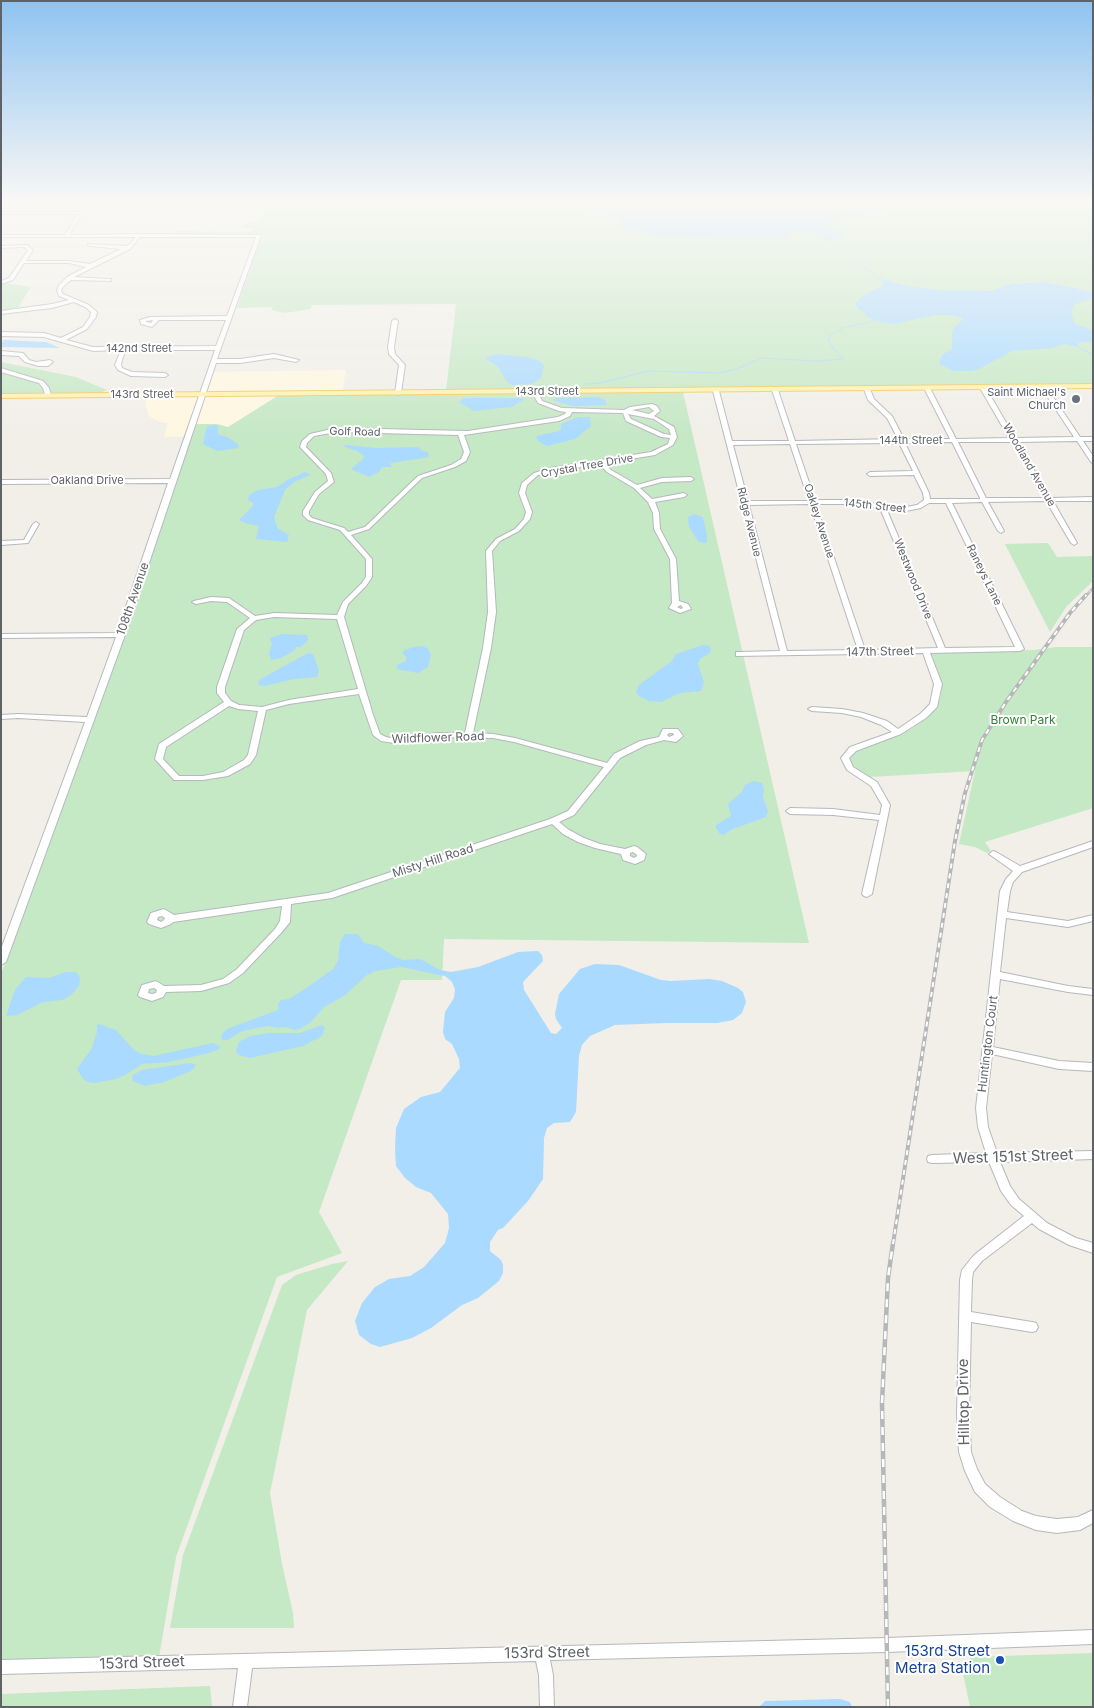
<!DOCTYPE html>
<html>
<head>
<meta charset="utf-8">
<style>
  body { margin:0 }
  #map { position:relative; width:1094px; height:1708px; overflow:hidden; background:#f1efe8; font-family:Inter,sans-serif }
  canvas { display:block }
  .frame { position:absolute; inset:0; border:2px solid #5f6368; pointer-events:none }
</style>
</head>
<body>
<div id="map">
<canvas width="1094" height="1708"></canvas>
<div class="frame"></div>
</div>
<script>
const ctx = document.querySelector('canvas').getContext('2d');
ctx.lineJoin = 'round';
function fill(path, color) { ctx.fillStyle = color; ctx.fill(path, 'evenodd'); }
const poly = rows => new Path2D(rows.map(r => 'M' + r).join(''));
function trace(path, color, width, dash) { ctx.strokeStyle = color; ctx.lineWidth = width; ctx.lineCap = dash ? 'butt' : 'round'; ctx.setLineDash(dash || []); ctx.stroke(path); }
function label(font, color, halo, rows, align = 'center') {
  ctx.font = font + ' Inter,sans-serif'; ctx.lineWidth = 4; ctx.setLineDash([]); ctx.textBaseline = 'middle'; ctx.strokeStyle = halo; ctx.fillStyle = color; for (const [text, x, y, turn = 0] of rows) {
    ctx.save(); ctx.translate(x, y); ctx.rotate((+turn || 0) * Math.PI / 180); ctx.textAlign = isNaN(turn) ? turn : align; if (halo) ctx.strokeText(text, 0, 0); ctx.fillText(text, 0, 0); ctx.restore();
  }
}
const commercial = poly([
  [346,370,342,393,203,394,211,372],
  [200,395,186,437,164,437,168,423,160,422,149,416,145,405,146,396],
  [203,395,279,395,228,427,217,424,193,424]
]);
const green = poly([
  [268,200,1093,200,1093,384,446,391,456,304,312,305,311,309,285,313,271,310,273,307,237,308,262,234,175,234,177,231,251,232,253,228,244,228,241,225,257,220,262,215],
  [4,283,31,287,17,309,1,312,1,284],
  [1,362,76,377,107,390,100,393,1,395],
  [683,392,809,943,444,939,442,980,401,980,319,1212,342,1253,277,1277,176,1557,159,1657,1,1662,1,974,67,790,193,424,217,424,228,427,279,395],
  [1048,543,1057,557,1093,556,1093,581,1066,607,1050,632,1005,544],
  [1057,647,1093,647,1093,808,985,842,991,851,987,853,975,847,959,844,975,771,869,777,850,764,849,758,856,750,913,728,935,709,940,699,942,688,930,653,1034,650],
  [348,1261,307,1310,270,1493,282,1564,293,1613,294,1628,170,1628,183,1555,282,1285,296,1275,332,1264],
  [1093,1653,1093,1707,970,1707,963,1673,965,1664,971,1657],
  [210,1686,212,1707,1,1707,1,1694]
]);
const water = poly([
  [603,200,948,200,939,205,929,207,910,207,899,204,883,213,835,220,829,223,829,225,839,230,845,236,827,241,814,233,808,232,792,233,788,235,789,238,784,238,664,237,627,230,618,224,619,220,616,216,590,211,586,209,584,206,585,204],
  [879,278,909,286,937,290,990,291,1012,284,1045,282,1093,292,1093,298,1075,304,1071,311,1074,323,1093,331,1093,342,1080,342,1078,343,1078,347,1065,344,1052,348,1012,351,979,369,972,371,954,371,939,364,942,355,952,349,952,334,954,328,963,319,954,315,935,315,894,324,881,322,867,317,865,312,858,309,855,303,866,294,884,285],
  [3,340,46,342,60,348,1,347],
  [497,354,528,357,540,361,544,366,541,378,532,384,512,385,507,382,498,367,485,358],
  [598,397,605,400,607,405,573,406,552,400,556,398],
  [469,398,520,398,526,399,511,407,474,411,459,402,462,399],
  [578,417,590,417,591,426,575,439,547,446,538,441,536,437,539,435,556,432,561,430,561,424],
  [214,425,218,426,218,434,229,438,239,445,238,448,217,451,203,444,206,429,208,426],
  [347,445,376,448,418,447,422,451,428,452,429,457,391,463,390,464,392,467,382,467,379,472,369,477,351,469,363,459,364,456,357,451,342,446],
  [306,472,310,475,294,482,285,490,274,517,278,529,289,535,287,542,256,539,259,526,245,523,239,520,253,506,253,503,248,500,249,495,258,490,277,487,289,479],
  [694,514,703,517,707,536,707,542,704,543,698,541,689,527,688,517],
  [282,634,307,635,308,640,301,647,296,647,295,650,281,658,271,660,269,653,272,644,270,638],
  [703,645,710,646,711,650,710,653,700,659,698,664,704,682,701,691,680,693,661,702,649,701,639,696,636,692,639,685,672,661,676,654],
  [422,646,427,648,431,654,428,667,418,673,397,669,397,665,406,661,406,656,403,654,403,651,413,647],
  [308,653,313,654,319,671,317,677,294,679,264,686,258,685,259,680],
  [754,781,762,783,764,789,763,797,768,811,766,817,730,830,724,835,720,834,715,826,731,816,728,804,742,792,745,785],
  [345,934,358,934,364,943,378,946,395,957,403,960,420,959,440,970,451,972,478,967,518,952,538,951,542,955,543,961,523,982,524,990,551,1033,556,1034,562,1028,556,1019,555,1014,559,994,580,969,595,964,619,965,661,980,670,981,709,979,722,981,738,988,743,992,746,1002,742,1013,733,1020,717,1023,667,1023,615,1025,590,1036,582,1045,579,1056,576,1112,570,1122,554,1123,547,1128,544,1138,543,1179,528,1201,503,1228,498,1230,490,1242,490,1251,501,1260,503,1265,503,1273,499,1281,478,1298,462,1305,431,1328,412,1338,380,1347,371,1344,359,1335,355,1321,362,1303,375,1287,389,1279,410,1276,424,1267,445,1243,449,1228,448,1214,431,1193,416,1187,405,1178,396,1166,395,1148,396,1128,404,1109,421,1097,440,1092,460,1068,459,1059,452,1044,445,1039,443,1032,445,1012,454,998,455,989,452,982,445,976,401,967,376,971,367,975,344,996,324,1007,310,1023,299,1029,295,1030,286,1027,279,1028,268,1026,242,1031,228,1040,223,1040,221,1037,222,1034,227,1029,278,1010,278,1004,281,1000,289,999,308,987,333,969,338,961,340,942],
  [66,972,76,972,80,978,79,986,70,996,62,1000,43,1002,17,1015,6,1016,15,990,26,977,49,978],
  [99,1024,116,1030,134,1050,142,1054,153,1056,213,1043,220,1046,219,1049,209,1053,169,1062,142,1064,125,1075,116,1079,95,1083,88,1082,84,1080,77,1069,92,1048,97,1032,97,1025],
  [322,1025,325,1028,322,1036,303,1046,250,1058,239,1055,236,1052,239,1042,250,1036,269,1033,300,1033],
  [190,1063,196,1065,191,1071,164,1082,145,1086,132,1081,133,1075,142,1070],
  [840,1699,850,1702,852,1707,759,1707,765,1701]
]);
const stream = poly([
  [861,265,880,278],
  [1078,347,1093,355],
  [585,384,601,383,649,371,719,373,736,369,762,358,817,361,842,359,844,358,834,350,828,339,833,333,843,328,875,321]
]);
const minor = poly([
  [52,200,56,200,47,212,79,212,87,200,91,200,69,235,140,234,261,235,217,359,240,359,274,354,299,360,296,362,274,358,240,363,216,363,125,635,6,962,1,965,1,949,85,722,18,718,1,719,1,715,18,714,87,717,116,637,1,638,1,634,117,633,168,483,1,484,1,480,170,479,215,350,126,350,122,360,121,365,122,368,132,372,165,373,168,375,165,377,131,376,118,370,115,365,121,350,93,351,44,337,1,336,1,332,44,333,61,338,83,327,90,317,91,312,85,307,74,302,52,308,1,314,1,311,52,304,69,300,59,296,57,290,59,285,67,277,86,267,69,263,24,263,13,280,1,284,1,281,9,278,28,250,24,247,1,248,1,246,27,245,33,250,26,261,69,261,90,264,121,249,90,246,88,245,88,244,126,246,130,244,136,237,1,237,1,235,65,235,78,214,1,214,1,212,43,212,52,200],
  [140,237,256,237,227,316,150,317,140,320,141,324,152,327,159,320,226,320,216,346,93,347,66,340,87,329,96,317,97,312,89,305,63,294,61,290,63,287,71,280,111,281,111,279,109,279,74,277,130,249,140,237],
  [153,320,151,323,146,322,146,321,153,320],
  [395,319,398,321,394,347,395,354,405,365,401,393,398,395,395,393,399,365,389,354,388,347,392,321,395,319],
  [1,351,23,353,29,360,36,362,50,360,53,362,48,366,38,366,25,362,19,356,1,355,1,351],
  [1,368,43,381,49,388,51,396,46,397,43,388,39,383,1,372,1,368],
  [1044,385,1046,386,1080,437,1093,437,1093,441,1083,441,1093,456,1093,463,1091,462,1077,441,1017,442,1051,498,1093,497,1093,501,1053,501,1077,543,1074,545,1071,543,1046,501,988,502,1004,531,1001,533,998,531,982,502,952,503,1024,649,1020,651,930,653,942,684,937,707,926,718,901,734,856,751,849,758,853,767,877,782,890,805,872,894,867,897,864,896,862,894,879,820,833,815,790,814,786,811,790,808,833,809,880,815,882,805,871,786,847,770,841,758,850,747,892,732,881,725,861,717,842,713,812,711,808,709,812,707,842,709,863,713,887,721,898,729,920,714,930,704,934,684,923,653,736,656,736,652,739,652,780,651,713,391,716,389,719,391,732,441,789,441,772,390,775,388,778,390,795,441,898,439,887,418,868,400,864,389,867,387,870,389,874,399,892,416,904,439,950,439,924,388,927,386,930,388,956,439,1009,438,980,388,983,386,986,388,1015,438,1074,437,1041,387,1044,385],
  [952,442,980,498,980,499,930,499,929,493,905,443,952,442],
  [958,442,1012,442,1044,498,986,498,958,442],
  [899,443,913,471,870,472,867,474,870,476,914,475,923,493,924,500,917,505,901,508,853,500,815,500,796,444,899,443],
  [790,444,809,501,748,501,733,445,790,444],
  [929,503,946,503,1015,647,945,648,887,510,901,512,921,508,929,503],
  [810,504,858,650,787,651,749,505,810,504],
  [816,504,853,504,880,508,938,648,865,650,816,504],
  [535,390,538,392,542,401,562,408,624,410,630,407,652,404,657,406,660,411,654,416,674,427,677,437,673,445,655,455,605,463,611,470,637,485,662,478,691,477,694,479,691,481,662,482,640,488,652,499,684,493,687,495,684,497,655,502,659,513,660,529,676,559,679,601,688,604,691,609,680,613,669,608,672,603,670,559,654,529,653,513,648,502,634,488,607,472,599,464,551,472,538,475,527,485,525,493,532,512,530,519,519,531,500,541,492,551,496,612,491,648,473,733,493,734,515,738,607,763,614,754,640,741,659,737,663,729,678,729,683,736,676,742,664,740,646,745,620,758,574,815,559,822,569,830,584,838,600,844,625,849,634,846,637,847,646,854,644,860,635,864,623,860,621,854,595,848,578,842,563,834,552,824,332,898,291,904,290,922,281,933,243,973,229,983,201,991,166,992,163,997,152,1001,140,997,138,995,142,985,156,981,164,986,201,985,223,979,237,969,275,929,280,921,282,906,173,922,171,924,161,928,149,924,147,922,151,913,164,909,174,915,328,893,550,819,568,811,604,767,514,742,493,738,438,737,394,743,381,741,373,735,359,694,289,704,266,710,256,755,250,764,228,776,203,780,174,780,155,759,159,744,224,702,217,693,217,687,237,629,250,618,227,602,211,601,196,604,192,602,194,601,211,597,229,598,255,616,274,613,337,615,343,602,361,584,366,577,366,559,340,530,308,520,303,515,303,511,315,492,328,481,326,474,300,447,302,441,310,434,336,428,468,431,558,417,565,414,566,412,559,411,538,403,532,392,535,390],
  [649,407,654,411,649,414,632,410,649,407],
  [572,412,623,413,626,421,661,437,670,438,668,444,651,452,551,468,534,473,522,483,519,493,526,512,524,519,515,529,496,539,486,551,488,612,483,648,465,733,438,733,394,739,386,737,380,734,373,715,344,617,348,604,366,586,372,577,372,559,351,535,369,529,422,478,455,467,466,461,470,452,464,435,559,421,570,416,572,412],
  [628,414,654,419,669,429,671,435,664,434,631,419,628,414],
  [336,432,458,435,464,452,461,459,451,465,418,476,365,527,348,532,344,528,312,518,309,515,309,511,319,494,334,482,331,473,306,447,307,443,314,436,336,432],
  [681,605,683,608,681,609,677,607,681,605],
  [274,617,337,619,358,689,289,700,262,707,239,705,231,701,225,693,225,687,244,630,256,620,274,617],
  [229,706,238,709,258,711,248,755,244,760,223,772,203,776,179,776,163,759,166,747,229,706],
  [669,733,673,733,674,735,669,737,667,735,669,733],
  [633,852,637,855,637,856,634,858,630,856,630,853,633,852],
  [162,916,165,918,164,920,161,922,157,920,158,917,162,916],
  [154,988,157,990,156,993,152,994,148,993,149,989,154,988],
  [36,522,39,524,28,543,1,545,1,541,24,540,33,524,36,522],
  [1093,841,1093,847,1022,872,1013,882,1010,891,1007,912,1068,921,1093,915,1093,921,1068,927,1006,918,1000,972,1068,986,1093,989,1093,995,1068,992,1000,979,993,1047,1059,1061,1093,1063,1093,1071,1059,1069,992,1054,986,1108,988,1127,997,1153,1093,1151,1093,1159,1000,1162,1010,1186,1019,1199,1047,1223,1076,1238,1093,1243,1093,1253,1069,1245,1039,1229,1032,1223,982,1261,973,1272,972,1280,971,1312,1032,1322,1036,1323,1038,1327,1036,1331,1032,1332,971,1322,969,1414,971,1452,977,1469,985,1484,1000,1497,1022,1511,1036,1516,1057,1519,1078,1517,1093,1510,1093,1523,1080,1530,1057,1533,1036,1530,1013,1521,990,1507,975,1492,965,1471,959,1452,957,1414,960,1280,962,1270,974,1255,1024,1216,1011,1205,1001,1191,989,1162,932,1163,928,1162,927,1159,928,1156,932,1155,986,1153,978,1127,976,1108,1000,891,1006,879,1013,871,989,854,993,851,996,852,1020,866,1093,841],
  [1093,1630,1093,1644,887,1652,550,1660,553,1675,554,1707,540,1707,539,1675,536,1661,252,1668,247,1707,233,1707,238,1668,1,1674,1,1660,887,1638,1093,1630]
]);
const major = poly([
  [1093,384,1093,388,1,398,1,394,1093,384]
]);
const railFar2 = poly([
  [1085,597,1093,588]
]);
const railFar1 = poly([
  [893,1244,955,841,965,793,982,740,1006,702,1070,613,1086,595]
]);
const rail = poly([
  [888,1707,882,1403,888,1278,893,1243]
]);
const markers = [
  [1076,399,5,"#6b7280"],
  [1000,1660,5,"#1a4fb4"]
];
const farStreetnames = [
  ["142nd Street",139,349],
  ["143rd Street",547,392],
  ["143rd Street",142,395],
  ["Golf Road",355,432,1],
  ["144th Street",911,441],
  ["Woodland Avenue",1029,465,60],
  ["Crystal Tree Drive",587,466,-10],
  ["Oakland Drive",87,481],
  ["145th Street",875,506,6],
  ["Oakley Avenue",819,521,72],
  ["Ridge Avenue",749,522,76],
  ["Raneys Lane",984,575,64],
  ["Westwood Drive",913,579,68]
];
const farWorshipnames = [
  ["Saint Michael's",1066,393],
  ["Church",1066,406]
];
const streetNames = [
  ["108th Avenue",133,599,-71],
  ["147th Street",880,652,-1],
  ["Wildflower Road",438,738,-2],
  ["Misty Hill Road",433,861,-18],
  ["Huntington Court",988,1044,-83]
];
const parkNames = [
  ["Brown Park",1023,720]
];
const nearStreetnames = [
  ["West 151st Street",1013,1157,-2],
  ["Hilltop Drive",964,1402,-91],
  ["153rd Street",547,1653,-1],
  ["153rd Street",142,1663,-2]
];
const nearTransitnames = [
  ["153rd Street",990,1651],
  ["Metra Station",990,1668]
];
fill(commercial, '#fef7e0');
fill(green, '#c5e8c5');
fill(water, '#aadaff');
trace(stream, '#aadaff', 1);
trace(minor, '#b5b8bc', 2);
trace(major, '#f2c960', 2);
fill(minor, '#fff');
fill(major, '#fff2af');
trace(railFar2, '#b6b7b8', 2.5);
trace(railFar1, '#b6b7b8', 4);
trace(rail, '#b6b7b8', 4.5);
trace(railFar2, '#fff', 1, [3]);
trace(railFar1, '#fff', 2, [5]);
trace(rail, '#fff', 2.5, [8]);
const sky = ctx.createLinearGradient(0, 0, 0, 439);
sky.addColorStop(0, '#8fc3f1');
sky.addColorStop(0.46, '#f9f8f5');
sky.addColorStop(1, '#f9f8f500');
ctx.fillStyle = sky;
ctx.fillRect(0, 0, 1094, 439);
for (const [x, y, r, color] of markers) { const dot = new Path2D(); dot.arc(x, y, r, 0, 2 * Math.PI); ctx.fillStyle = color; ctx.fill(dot); trace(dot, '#fff', 2); }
label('11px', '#5f6368', '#fff', farStreetnames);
label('11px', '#5b616d', '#fff', farWorshipnames, 'right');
label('12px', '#5f6368', '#fff', streetNames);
label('12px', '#348238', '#fff', parkNames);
label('15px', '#5f6368', '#fff', nearStreetnames);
label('15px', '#164399', '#fff', nearTransitnames, 'right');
</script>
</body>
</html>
